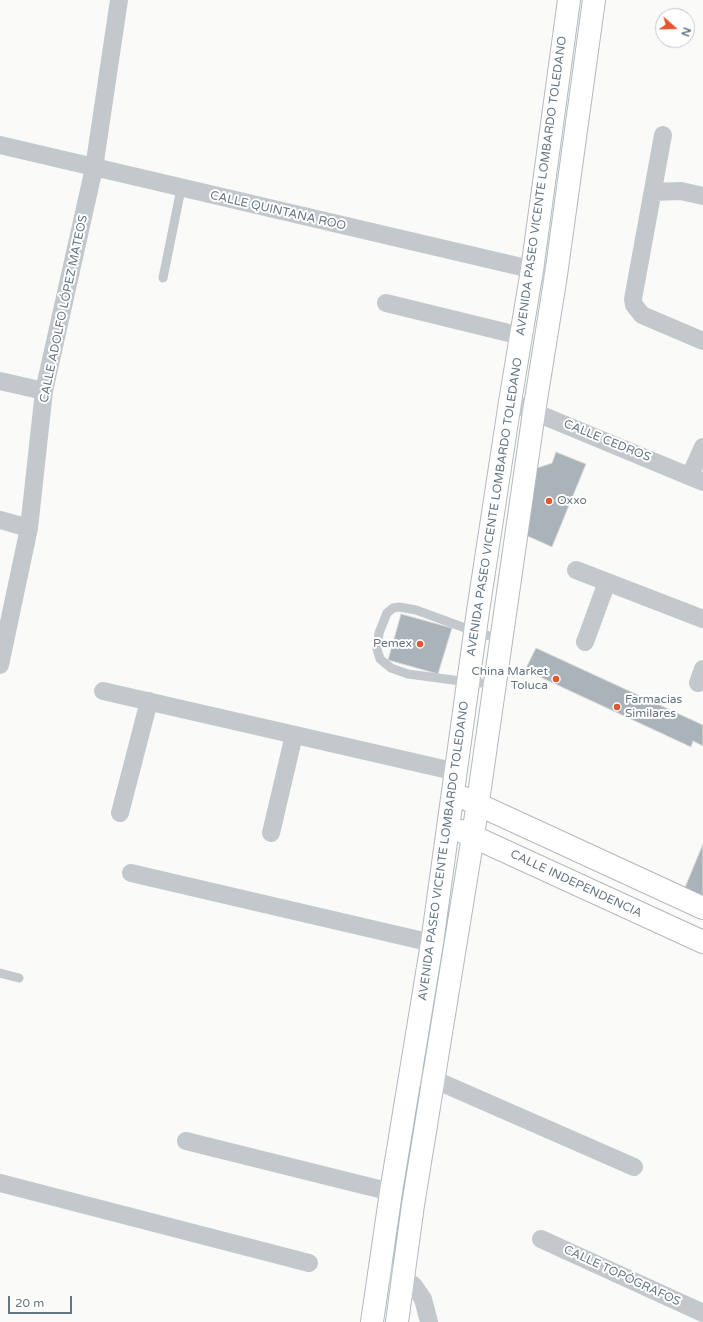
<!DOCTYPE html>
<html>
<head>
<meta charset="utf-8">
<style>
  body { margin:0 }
  #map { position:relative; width:703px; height:1322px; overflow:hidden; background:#fafaf8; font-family:"Varela Round",sans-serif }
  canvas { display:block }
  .north { position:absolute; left:655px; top:8px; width:40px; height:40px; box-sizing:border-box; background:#fff; border:1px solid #c1c8cd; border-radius:50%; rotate:110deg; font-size:11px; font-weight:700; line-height:16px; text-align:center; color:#657683 }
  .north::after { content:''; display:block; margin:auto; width:14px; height:18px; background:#e4572e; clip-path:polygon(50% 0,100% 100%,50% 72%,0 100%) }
  .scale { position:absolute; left:8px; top:1296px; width:64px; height:18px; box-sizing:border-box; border:2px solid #657683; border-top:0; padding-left:5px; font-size:12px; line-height:14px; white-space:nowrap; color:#657683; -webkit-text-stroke:3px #fff; paint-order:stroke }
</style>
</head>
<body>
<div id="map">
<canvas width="703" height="1322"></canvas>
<div class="north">N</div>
<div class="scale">20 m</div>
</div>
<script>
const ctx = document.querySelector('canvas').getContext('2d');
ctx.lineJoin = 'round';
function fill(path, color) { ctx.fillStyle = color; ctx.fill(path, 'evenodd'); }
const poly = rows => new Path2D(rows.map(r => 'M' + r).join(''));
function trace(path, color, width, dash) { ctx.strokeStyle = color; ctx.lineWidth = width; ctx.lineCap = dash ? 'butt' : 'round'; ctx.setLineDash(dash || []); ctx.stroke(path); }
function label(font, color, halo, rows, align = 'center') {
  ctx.font = font + ' "Varela Round",sans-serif'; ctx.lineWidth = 4; ctx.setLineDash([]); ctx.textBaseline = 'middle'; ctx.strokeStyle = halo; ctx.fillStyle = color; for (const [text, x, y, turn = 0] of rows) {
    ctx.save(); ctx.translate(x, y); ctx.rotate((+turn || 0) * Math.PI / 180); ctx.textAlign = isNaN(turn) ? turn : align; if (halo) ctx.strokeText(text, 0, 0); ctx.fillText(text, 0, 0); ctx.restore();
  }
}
const building = poly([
  [556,452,586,464,552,547,523,534,534,469,552,463,556,452],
  [401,614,452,628,438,674,388,660,401,614],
  [536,648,703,725,703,746,693,741,691,747,525,670,536,648],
  [703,844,703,901,683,892,703,844]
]);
const lane = poly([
  [163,278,181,189],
  [494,684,468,682,408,674,391,668,380,659,377,649,379,633,387,613,393,608,399,607,416,610,476,632,500,639],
  [0,973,19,978]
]);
const street = poly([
  [663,135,633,299,634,305,642,315,703,341],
  [0,145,556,275],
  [653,192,681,191,703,196],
  [386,303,521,336],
  [0,381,44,391],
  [510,402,703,482],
  [690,476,703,447],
  [0,520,29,528],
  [576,570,703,619],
  [585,642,607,582],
  [0,665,29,528,44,391,94,168,119,0],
  [698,683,703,669],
  [103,691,457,772],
  [120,813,149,701],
  [271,833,294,735],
  [131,873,432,943],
  [421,1078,433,1079,634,1167],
  [186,1141,391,1192],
  [0,1183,309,1263],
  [541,1239,703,1313],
  [379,1271,403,1277,414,1286,423,1299,429,1322]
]);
const secondary = poly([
  [464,798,703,908],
  [461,831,703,942],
  [372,1322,391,1192,432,943,478,611,510,402,532,270,569,0],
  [397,1322,413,1205,473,836,534,412,556,275,594,0]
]);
const markers = [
  [549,501,4,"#e4572e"],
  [420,644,4,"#e4572e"],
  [556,679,4,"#e4572e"],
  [617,707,4,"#e4572e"]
];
const streetNames = [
  ["AVENIDA PASEO VICENTE LOMBARDO TOLEDANO",542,186,-82],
  ["CALLE QUINTANA ROO",278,211,13],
  ["CALLE ADOLFO LÓPEZ MATEOS",64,309,-78],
  ["CALLE CEDROS",607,441,22],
  ["AVENIDA PASEO VICENTE LOMBARDO TOLEDANO",495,507,-81],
  ["AVENIDA PASEO VICENTE LOMBARDO TOLEDANO",444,851,-82],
  ["CALLE INDEPENDENCIA",576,884,25],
  ["CALLE TOPÓGRAFOS",622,1276,25]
];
const poiNames = [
  ["Oxxo",557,501],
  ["Pemex",412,644,"right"],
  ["China Market",548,672,"right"],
  ["Toluca",548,686,"right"],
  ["Farmacias",625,700],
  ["Similares",625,714]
];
fill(building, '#aab3b9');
trace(building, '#dcdcda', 1);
trace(secondary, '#b3babf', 24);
trace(lane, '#c3c8cc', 9);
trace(street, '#c3c8cc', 18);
trace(secondary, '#fff', 22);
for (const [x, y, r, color] of markers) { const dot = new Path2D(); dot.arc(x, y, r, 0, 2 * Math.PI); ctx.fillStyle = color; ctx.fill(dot); trace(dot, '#fff', 1.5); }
label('12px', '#657683', '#fff', streetNames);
label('12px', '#657683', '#fff', poiNames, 'left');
</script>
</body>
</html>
